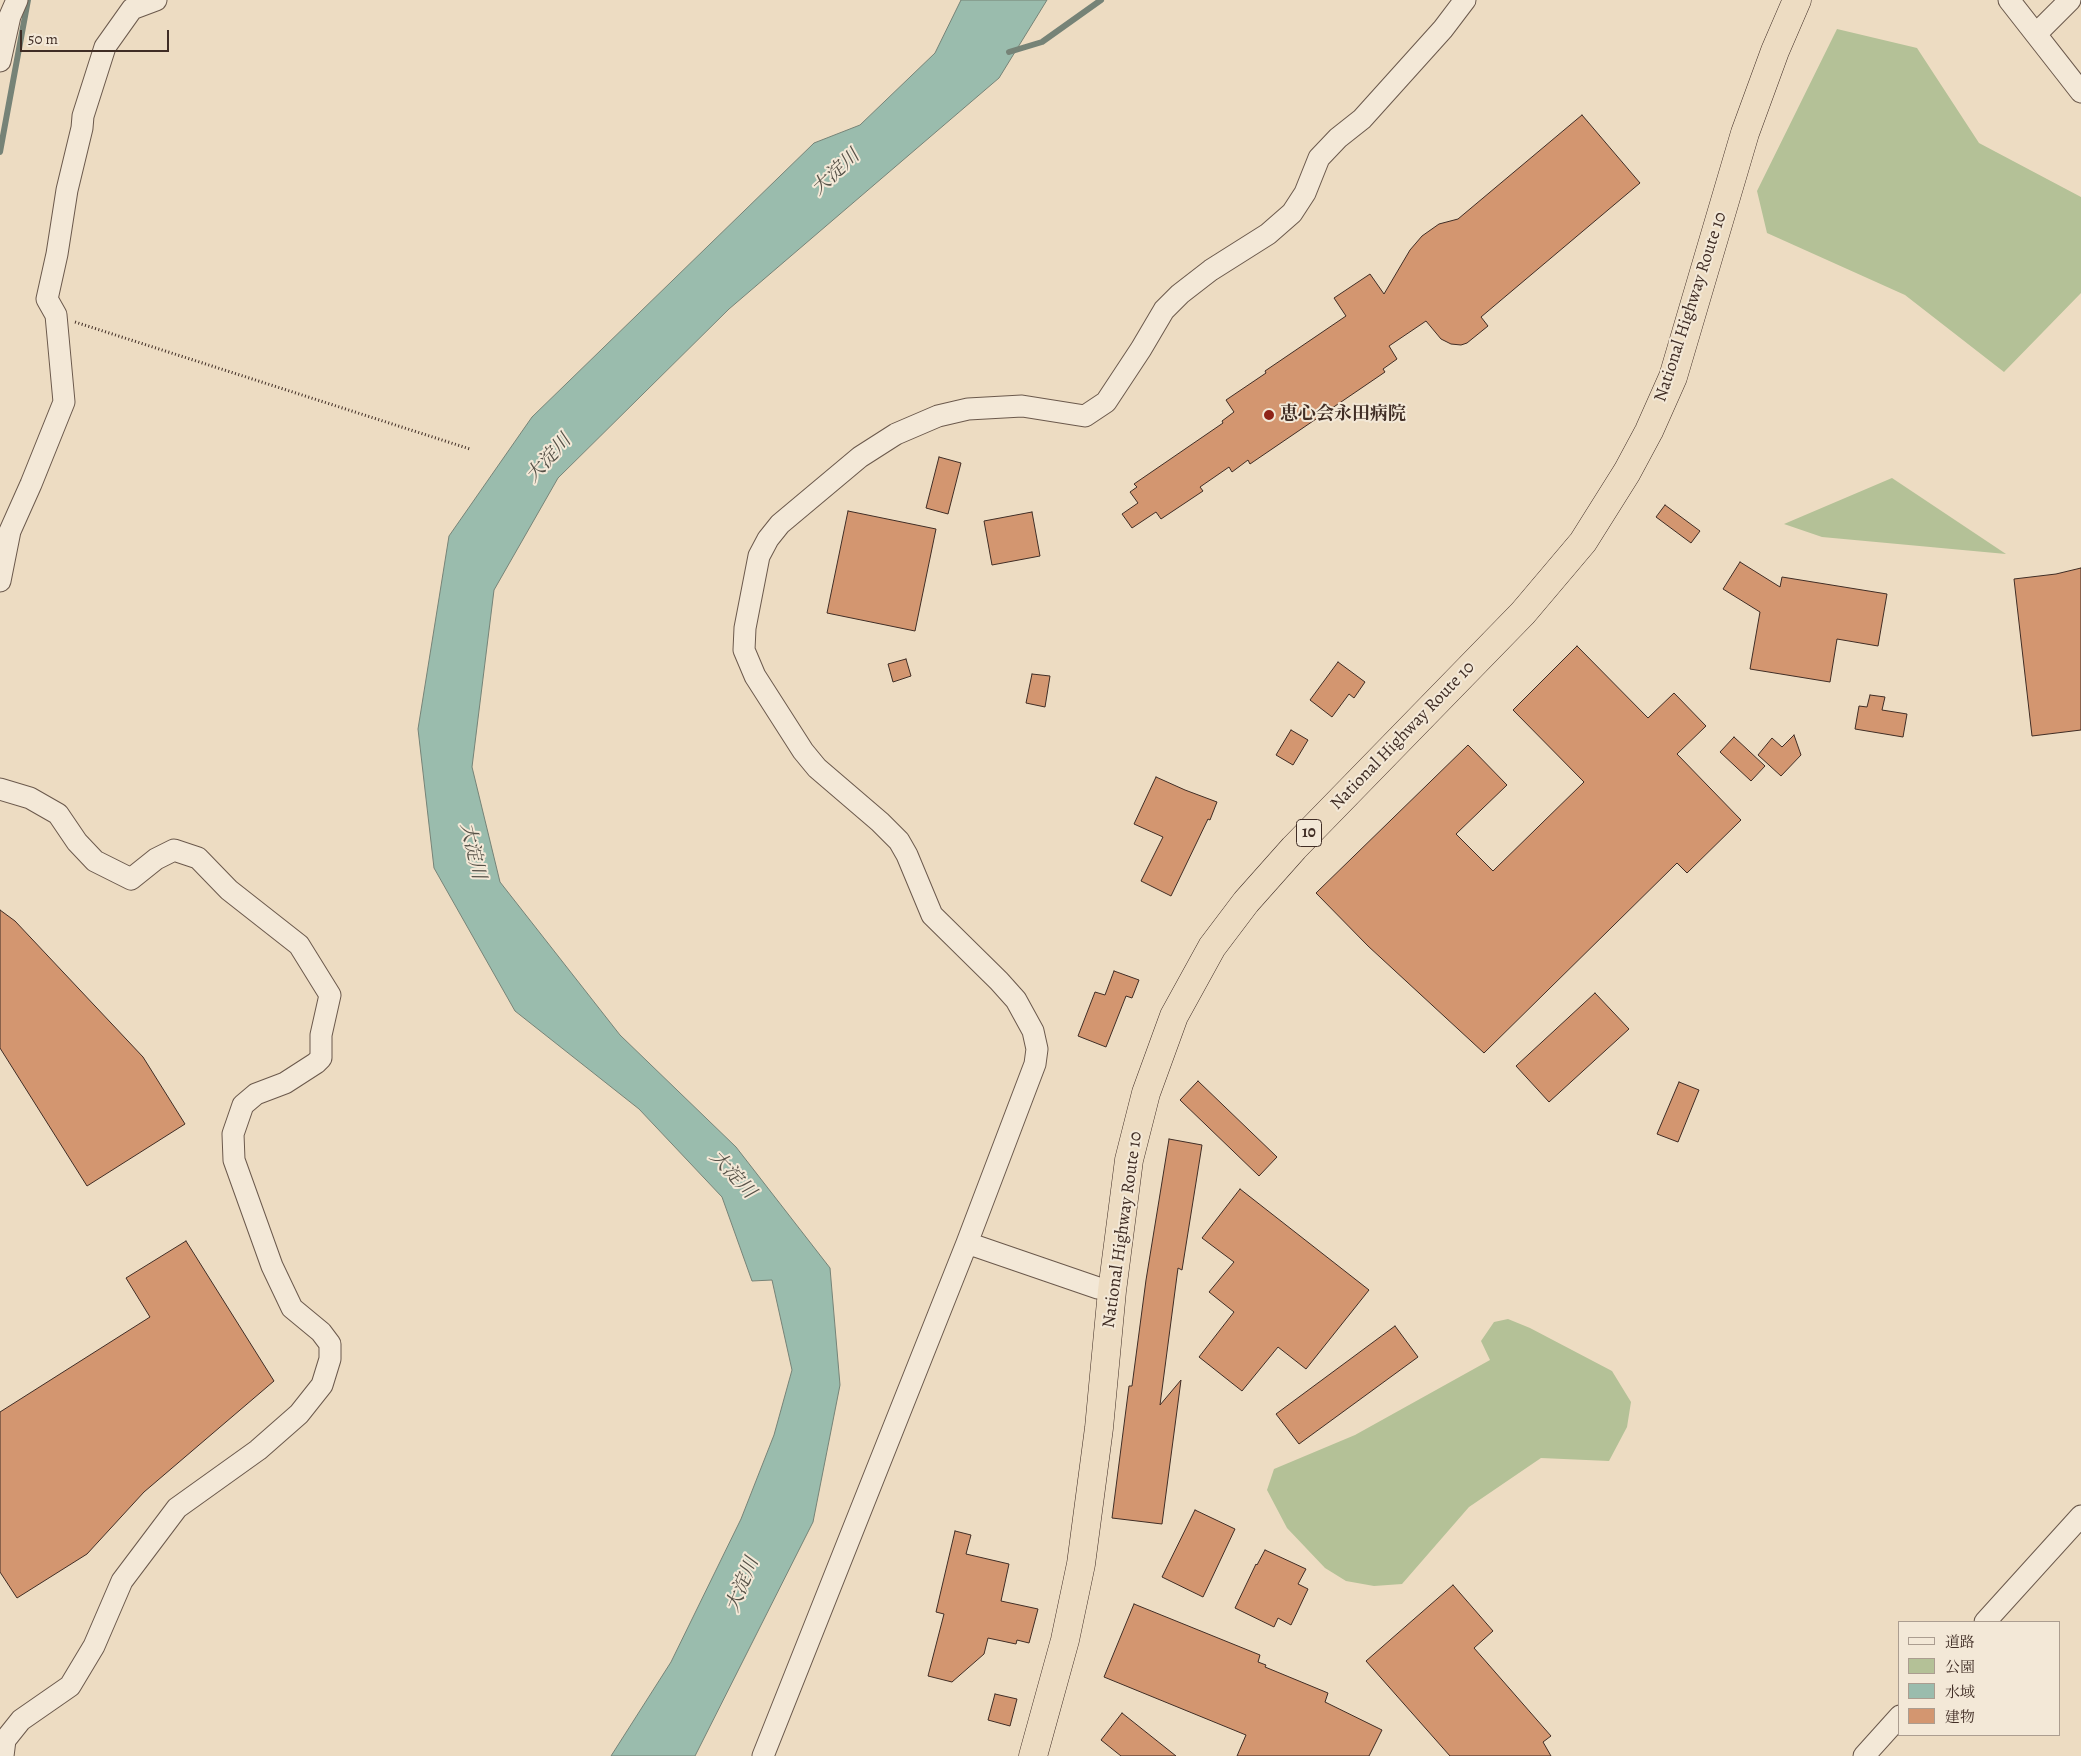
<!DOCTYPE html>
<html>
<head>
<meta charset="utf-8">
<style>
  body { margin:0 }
  #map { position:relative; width:2081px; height:1756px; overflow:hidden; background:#eddcc2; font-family:Alegreya,"Noto Serif JP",serif }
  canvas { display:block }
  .legend { position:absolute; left:1898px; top:1621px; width:162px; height:115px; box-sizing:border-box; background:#f3e8d7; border:1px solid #ab9d90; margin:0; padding:6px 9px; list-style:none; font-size:15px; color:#402d25 }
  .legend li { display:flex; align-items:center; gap:10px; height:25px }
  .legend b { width:25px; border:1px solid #ab9d90 }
  .scale { position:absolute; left:20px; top:30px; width:149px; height:22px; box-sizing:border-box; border:2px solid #402d25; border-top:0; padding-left:6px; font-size:15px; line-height:18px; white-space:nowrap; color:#402d25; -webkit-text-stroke:4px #f3e8d7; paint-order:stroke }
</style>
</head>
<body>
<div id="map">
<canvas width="2081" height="1756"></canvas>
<ul class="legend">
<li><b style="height:6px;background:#f3e8d7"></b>道路</li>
<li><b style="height:14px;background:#b4c197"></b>公園</li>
<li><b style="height:14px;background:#9abcad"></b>水域</li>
<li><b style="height:14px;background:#d39670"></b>建物</li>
</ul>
<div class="scale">50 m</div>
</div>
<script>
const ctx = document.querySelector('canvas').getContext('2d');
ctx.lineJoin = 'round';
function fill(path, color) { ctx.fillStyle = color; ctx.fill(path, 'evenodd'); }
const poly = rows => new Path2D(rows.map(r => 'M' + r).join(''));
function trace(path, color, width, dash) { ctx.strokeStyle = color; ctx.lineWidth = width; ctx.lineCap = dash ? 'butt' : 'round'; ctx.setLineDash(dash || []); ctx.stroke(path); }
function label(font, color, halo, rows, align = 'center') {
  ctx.font = font + ' Alegreya,"Noto Serif JP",serif'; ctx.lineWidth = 4; ctx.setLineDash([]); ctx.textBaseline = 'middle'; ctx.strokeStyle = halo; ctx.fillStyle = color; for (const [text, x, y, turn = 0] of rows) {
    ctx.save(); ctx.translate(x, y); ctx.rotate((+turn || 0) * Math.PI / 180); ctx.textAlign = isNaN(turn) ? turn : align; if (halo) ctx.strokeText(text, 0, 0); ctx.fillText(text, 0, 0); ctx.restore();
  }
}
const green = poly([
  [1837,29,1917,48,1979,143,2081,197,2081,293,2004,372,1905,295,1767,233,1757,191],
  [1892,478,2006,554,1822,537,1784,524],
  [1508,1319,1530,1328,1612,1371,1631,1402,1627,1427,1609,1461,1541,1458,1469,1507,1402,1584,1374,1586,1346,1581,1325,1568,1287,1528,1267,1490,1274,1469,1355,1435,1490,1360,1481,1341,1494,1322]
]);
const water = poly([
  [961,0,1047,0,999,78,729,309,558,478,494,590,472,767,500,882,620,1035,736,1147,830,1268,840,1385,813,1522,695,1756,611,1756,671,1662,741,1519,774,1435,792,1370,772,1280,752,1281,722,1197,639,1109,515,1011,434,868,418,729,449,536,532,417,814,143,860,125,935,53,961,0]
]);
const stream = poly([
  [1009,52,1042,42,1101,0],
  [0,152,28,0]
]);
const building = poly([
  [1582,115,1640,183,1481,317,1488,326,1467,343,1461,345,1451,344,1441,339,1426,321,1389,346,1397,359,1383,369,1385,372,1250,464,1248,460,1232,472,1229,467,1200,487,1203,491,1161,519,1156,512,1132,528,1122,514,1138,503,1130,492,1137,487,1134,484,1223,423,1222,421,1234,412,1226,400,1266,373,1265,371,1346,316,1334,298,1370,274,1384,294,1410,250,1422,236,1439,224,1458,219,1582,115],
  [939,457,961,463,948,514,926,508,939,457],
  [1665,505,1700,531,1691,543,1656,517,1665,505],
  [848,511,936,529,915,631,827,613,848,511],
  [1032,512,1040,556,992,565,984,521,1032,512],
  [1740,562,1780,587,1782,577,1887,594,1878,646,1837,639,1830,682,1750,669,1760,612,1723,589,1740,562],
  [2081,568,2081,730,2032,736,2014,579,2056,574,2081,568],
  [1577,646,1648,718,1674,693,1706,726,1677,754,1741,820,1687,873,1677,863,1484,1053,1368,946,1316,893,1468,745,1507,785,1456,834,1493,871,1584,782,1513,710,1577,646],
  [906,659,911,676,893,682,888,664,906,659],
  [1338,662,1365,682,1354,698,1349,694,1332,717,1310,700,1338,662],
  [1032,674,1050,676,1045,707,1026,703,1032,674],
  [1870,695,1885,697,1882,710,1907,714,1903,737,1855,729,1859,706,1867,707,1870,695],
  [1291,730,1308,740,1293,765,1276,755,1291,730],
  [1794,735,1801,755,1781,776,1758,755,1772,738,1782,747,1794,735],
  [1734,737,1765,766,1751,781,1720,752,1734,737],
  [1156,777,1185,790,1217,802,1210,820,1208,819,1171,896,1141,881,1163,837,1134,824,1156,777],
  [0,910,15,921,143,1057,185,1124,87,1186,0,1048,0,910],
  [1114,971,1139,980,1132,998,1126,996,1106,1047,1078,1036,1095,992,1105,995,1114,971],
  [1595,993,1629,1029,1549,1102,1516,1066,1595,993],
  [1198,1081,1277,1157,1259,1176,1180,1100,1198,1081],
  [1679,1082,1699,1090,1678,1142,1657,1134,1679,1082],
  [1169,1139,1202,1145,1182,1270,1178,1268,1160,1405,1181,1380,1162,1524,1112,1518,1129,1386,1132,1386,1146,1280,1169,1139],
  [1240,1189,1369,1290,1306,1369,1278,1347,1242,1391,1199,1357,1234,1312,1209,1292,1234,1262,1202,1238,1240,1189],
  [186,1241,274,1381,144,1492,87,1554,17,1598,0,1572,0,1412,150,1317,126,1278,186,1241],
  [1395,1326,1418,1357,1299,1444,1276,1414,1395,1326],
  [1195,1510,1235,1529,1203,1597,1162,1577,1195,1510],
  [955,1531,971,1535,966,1554,1009,1564,1001,1601,1038,1609,1029,1643,1017,1640,1016,1644,988,1638,984,1654,952,1682,928,1676,944,1614,936,1612,955,1531],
  [1265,1550,1306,1569,1298,1584,1308,1589,1291,1625,1278,1618,1274,1627,1235,1608,1256,1564,1257,1565,1265,1550],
  [1453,1585,1493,1631,1474,1648,1551,1736,1543,1742,1551,1756,1450,1756,1366,1661,1453,1585],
  [1134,1604,1260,1655,1258,1662,1266,1665,1265,1667,1328,1693,1325,1702,1382,1730,1369,1756,1237,1756,1246,1735,1104,1677,1134,1604],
  [995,1694,1017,1699,1010,1726,988,1720,995,1694],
  [1122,1713,1176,1756,1121,1756,1101,1740,1122,1713]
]);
const path = poly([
  [75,322,470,449]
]);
const minor = poly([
  [2009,0,2081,92],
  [2036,34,2070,0],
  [0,61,10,16,17,0],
  [0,581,10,531,31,484,64,402,56,315,47,299,57,254,67,190,82,128,83,116,105,47,132,9,156,0],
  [0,789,30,798,58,814,77,842,95,861,131,879,156,859,174,850,198,858,229,890,299,945,330,995,321,1035,321,1058,316,1063,285,1083,256,1094,243,1105,233,1134,234,1160,272,1266,292,1308,321,1332,330,1344,330,1359,322,1385,299,1414,258,1450,177,1508,122,1581,94,1646,70,1686,21,1720,5,1740,3,1756],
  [967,1243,1098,1288,1112,1291],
  [1985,1622,2081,1516],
  [763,1756,967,1243,1035,1064,1037,1049,1033,1031,1016,1000,999,981,932,915,907,855,899,841,880,822,817,768,803,751,755,676,744,650,745,628,759,556,768,539,780,524,860,457,896,434,938,416,968,409,1022,406,1085,416,1106,402,1141,349,1164,310,1180,294,1211,270,1268,234,1292,213,1305,193,1319,158,1338,138,1362,119,1443,29,1465,0],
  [1864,1756,1900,1716]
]);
const highway = poly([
  [1033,1756,1065,1640,1081,1564,1099,1428,1112,1291,1129,1160,1146,1093,1174,1016,1212,947,1246,902,1294,848,1523,613,1583,542,1627,472,1649,431,1673,377,1745,133,1775,51,1797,0]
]);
const markers = [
  [1269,415,6,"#8f2418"]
];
const shields = [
  [1309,833,25]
];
const shieldNames = [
  ["10",1309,833]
];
const streetNames = [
  ["National Highway Route 10",1691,307,-72],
  ["National Highway Route 10",1403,736,-46],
  ["National Highway Route 10",1123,1230,-82]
];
const poiNames = [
  ["恵心会永田病院",1280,415]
];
const waterNames = [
  ["大淀川",836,173,-43],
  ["大淀川",549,459,-48],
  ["大淀川",472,851,77],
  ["大淀川",732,1175,47],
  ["大淀川",743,1585,-68]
];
fill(green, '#b4c197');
fill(water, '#9abcad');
trace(water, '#768377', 1);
trace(stream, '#768377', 6);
fill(building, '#d39670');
trace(building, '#402d25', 1);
trace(minor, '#6b594c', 23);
trace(highway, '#402d25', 29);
trace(path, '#402d25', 3, [1, 2.5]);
trace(minor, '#f3e8d7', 21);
trace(highway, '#eddcc2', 28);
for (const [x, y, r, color] of markers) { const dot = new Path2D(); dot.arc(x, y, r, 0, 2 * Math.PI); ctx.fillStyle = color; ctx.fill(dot); trace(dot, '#f3e8d7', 2); }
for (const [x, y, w] of shields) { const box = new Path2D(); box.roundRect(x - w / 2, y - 13.5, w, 27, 4); ctx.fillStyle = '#f3e8d7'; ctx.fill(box); trace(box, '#402d25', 1); }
label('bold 16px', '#402d25', null, shieldNames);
label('18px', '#402d25', '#f3e8d7', streetNames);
label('bold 18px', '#402d25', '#f3e8d7', poiNames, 'left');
label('italic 19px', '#565147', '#f3e8d7', waterNames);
</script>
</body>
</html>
